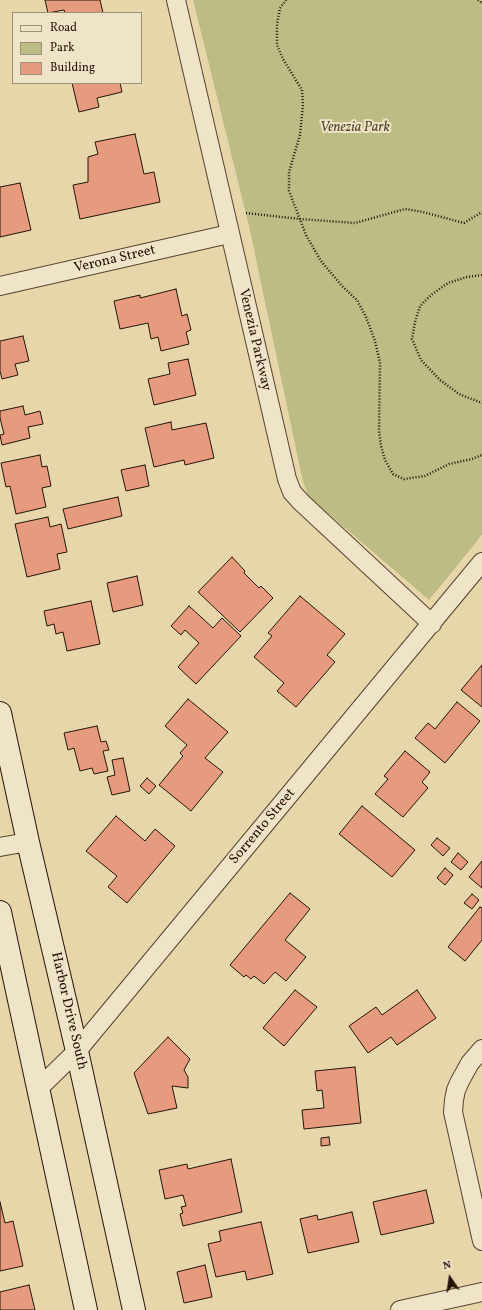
<!DOCTYPE html>
<html>
<head>
<meta charset="utf-8">
<style>
  body { margin:0 }
  #map { position:relative; width:482px; height:1310px; overflow:hidden; background:#e8d6ab; font-family:Vollkorn,serif }
  canvas { display:block }
  .legend { position:absolute; left:12px; top:12px; width:130px; height:72px; box-sizing:border-box; background:#f0e4c8; border:1px solid #9e917a; margin:0; padding:5px 7px; list-style:none; font-size:12px; color:#241404 }
  .legend li { display:flex; align-items:center; gap:8px; height:20px }
  .legend b { width:20px; border:1px solid #9e917a }
  .north { position:absolute; left:430px; top:1258px; width:40px; height:40px; -webkit-text-stroke:3px #f0e4c8; paint-order:stroke; rotate:347deg; font-size:11px; font-weight:700; line-height:16px; text-align:center; color:#241404 }
  .north::after { content:''; display:block; margin:auto; width:14px; height:18px; background:#241404; clip-path:polygon(50% 0,100% 100%,50% 72%,0 100%) }
</style>
</head>
<body>
<div id="map">
<canvas width="482" height="1310"></canvas>
<ul class="legend">
<li><b style="height:5px;background:#f0e4c8"></b>Road</li>
<li><b style="height:11px;background:#bdbc84"></b>Park</li>
<li><b style="height:11px;background:#e69b7f"></b>Building</li>
</ul>
<div class="north">N</div>
</div>
<script>
const ctx = document.querySelector('canvas').getContext('2d');
ctx.lineJoin = 'round';
function fill(path, color) { ctx.fillStyle = color; ctx.fill(path, 'evenodd'); }
const poly = rows => new Path2D(rows.map(r => 'M' + r).join(''));
function trace(path, color, width, dash) { ctx.strokeStyle = color; ctx.lineWidth = width; ctx.lineCap = dash ? 'butt' : 'round'; ctx.setLineDash(dash || []); ctx.stroke(path); }
function label(font, color, halo, rows, align = 'center') {
  ctx.font = font + ' Vollkorn,serif'; ctx.lineWidth = 4; ctx.setLineDash([]); ctx.textBaseline = 'middle'; ctx.strokeStyle = halo; ctx.fillStyle = color; for (const [text, x, y, turn = 0] of rows) {
    ctx.save(); ctx.translate(x, y); ctx.rotate((+turn || 0) * Math.PI / 180); ctx.textAlign = isNaN(turn) ? turn : align; if (halo) ctx.strokeText(text, 0, 0); ctx.fillText(text, 0, 0); ctx.restore();
  }
}
const green = poly([
  [193,0,482,0,482,535,429,600,316,503,308,495,303,482,249,226]
]);
const building = poly([
  [45,0,100,0,103,13,65,13,64,10,48,13,45,0],
  [72,83,120,83,122,92,97,98,99,107,79,112,72,83],
  [135,134,144,174,154,172,160,202,80,219,73,185,88,182,88,157,98,154,95,142,135,134],
  [20,183,31,230,0,237,0,187,20,183],
  [176,289,182,316,187,314,191,330,186,332,189,344,161,351,158,337,151,339,148,323,120,329,114,301,140,295,140,298,176,289],
  [23,336,29,361,15,364,18,375,2,379,0,371,0,341,23,336],
  [188,359,196,395,154,405,148,379,170,374,168,363,188,359],
  [23,406,25,415,40,411,43,424,28,427,30,438,2,445,0,435,4,434,0,418,0,411,23,406],
  [171,422,172,430,206,423,214,458,185,465,184,460,154,467,145,428,171,422],
  [40,455,42,467,47,466,51,486,42,488,46,507,16,514,10,486,6,487,1,463,40,455],
  [145,465,149,486,126,491,121,470,145,465],
  [118,497,122,516,68,529,63,509,118,497],
  [48,517,50,527,61,524,67,552,57,554,60,569,27,577,15,524,48,517],
  [232,557,245,571,244,573,259,588,261,586,273,598,240,632,198,592,232,557],
  [137,576,143,605,113,612,107,583,137,576],
  [300,596,345,634,327,655,335,662,296,707,277,691,284,683,254,657,272,636,268,633,300,596],
  [91,601,100,644,67,651,63,632,56,634,54,624,47,626,44,611,91,601],
  [189,606,213,628,222,618,241,636,196,684,178,667,199,643,185,630,181,635,171,626,189,606],
  [482,665,482,707,461,690,482,665],
  [188,699,228,732,205,758,223,772,191,811,159,785,183,756,180,753,187,745,165,726,188,699],
  [457,702,480,721,445,763,415,738,428,723,435,729,457,702],
  [97,726,101,742,106,741,109,750,103,751,108,771,94,774,92,768,80,771,74,748,68,750,64,733,97,726],
  [405,751,430,772,422,782,428,788,403,817,375,794,388,779,384,776,405,751],
  [123,758,130,791,112,795,107,777,115,775,112,760,123,758],
  [147,778,156,786,149,794,140,786,147,778],
  [362,806,415,850,392,877,339,834,362,806],
  [116,816,145,841,155,829,175,846,127,903,108,887,117,876,86,851,116,816],
  [437,838,450,848,443,856,431,845,437,838],
  [458,853,468,862,461,870,451,862,458,853],
  [482,861,482,888,469,877,482,861],
  [445,868,453,875,445,885,437,878,445,868],
  [290,893,310,909,285,940,306,957,286,981,275,972,264,984,254,976,251,979,246,975,244,977,230,965,290,893],
  [472,894,479,900,472,909,464,903,472,894],
  [480,907,482,908,482,940,465,961,448,947,480,907],
  [295,990,317,1007,284,1046,263,1028,295,990],
  [417,990,436,1018,397,1045,391,1037,368,1053,349,1026,376,1007,382,1015,417,990],
  [168,1037,190,1059,184,1070,188,1077,188,1088,172,1086,177,1108,148,1114,134,1073,168,1037],
  [355,1067,361,1123,304,1129,302,1110,324,1108,322,1090,317,1091,315,1071,355,1067],
  [329,1137,330,1145,321,1146,321,1138,329,1137],
  [231,1159,242,1212,183,1226,180,1214,183,1213,181,1207,186,1206,183,1195,165,1199,159,1170,187,1164,188,1169,231,1159],
  [426,1190,434,1223,381,1235,373,1202,426,1190],
  [0,1202,5,1223,13,1221,23,1266,0,1271,0,1202],
  [352,1212,359,1242,308,1253,300,1219,317,1215,318,1220,352,1212],
  [261,1222,273,1274,247,1280,245,1271,216,1277,208,1244,221,1241,219,1231,261,1222],
  [205,1265,212,1297,184,1303,177,1272,205,1265],
  [29,1285,35,1310,0,1310,0,1292,29,1285]
]);
const path = poly([
  [286,0,280,8,277,24,277,45,283,59,302,90,303,105,300,135,289,172,289,191,306,235,321,261,342,286,357,300,366,317,375,341,380,363,379,431,381,446,385,460,393,474,404,479,425,476,449,464,472,459,482,455],
  [478,0,482,3],
  [246,213,300,219,355,223,405,209,423,212,464,223,482,212],
  [482,275,467,277,448,283,431,295,420,306,415,322,412,339,421,360,440,380,459,394,482,403]
]);
const street = poly([
  [176,0,287,479,292,492,301,502,432,624],
  [0,286,229,234],
  [0,847,28,842],
  [482,1049,470,1063,460,1081,456,1090,454,1100,453,1112,482,1241],
  [39,1088,77,1051,482,562],
  [400,1310,482,1292]
]);
const secondary = poly([
  [0,713,28,842,77,1051,134,1310],
  [0,912,86,1310]
]);
const parkNames = [
  ["Venezia Park",355,128]
];
const streetNames = [
  ["Verona Street",115,260,-13],
  ["Venezia Parkway",254,340,77],
  ["Sorrento Street",263,827,-50],
  ["Harbor Drive South",68,1011,77]
];
fill(green, '#bdbc84');
fill(building, '#e69b7f');
trace(building, '#241404', 1);
trace(street, '#55442e', 20);
trace(secondary, '#241404', 24);
trace(path, '#241404', 2.5, [1, 2]);
trace(street, '#f0e4c8', 18);
trace(secondary, '#f0e4c8', 22);
label('italic 14px', '#52462a', '#f0e4c8', parkNames);
label('14px', '#241404', '#f0e4c8', streetNames);
</script>
</body>
</html>
